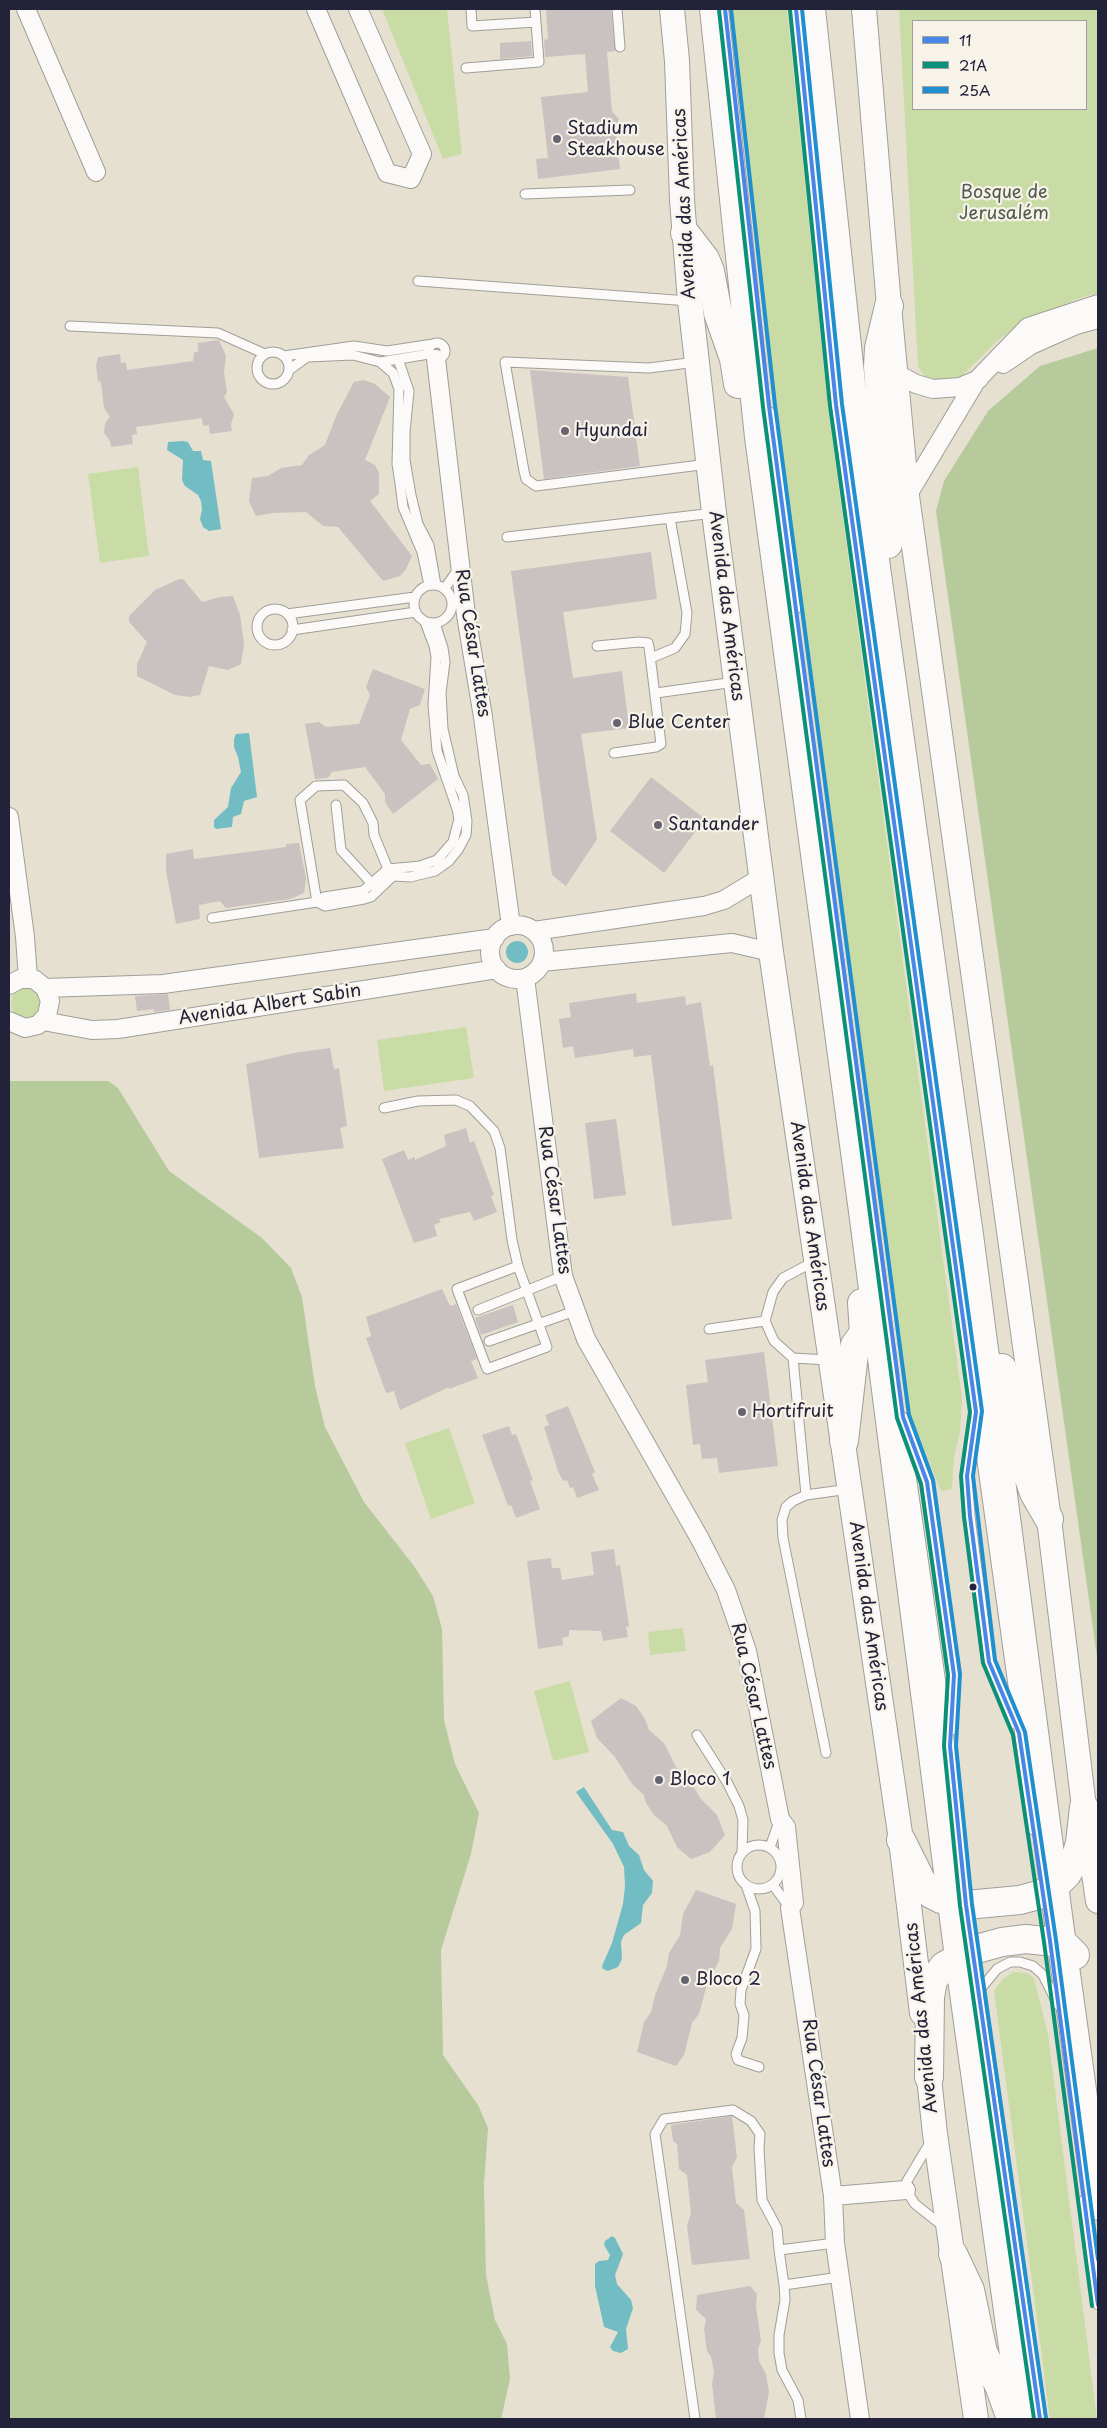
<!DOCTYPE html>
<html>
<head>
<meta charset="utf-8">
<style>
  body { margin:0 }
  #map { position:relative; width:1107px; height:2428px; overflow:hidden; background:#e6e0d0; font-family:"Playpen Sans",sans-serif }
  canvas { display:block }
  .frame { position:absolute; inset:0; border:10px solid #22223b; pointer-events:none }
  .legend { position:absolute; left:912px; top:20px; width:175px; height:90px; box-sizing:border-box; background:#f7f3e8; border:1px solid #a29fa3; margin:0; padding:6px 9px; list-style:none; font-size:15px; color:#22223b }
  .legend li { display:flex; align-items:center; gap:10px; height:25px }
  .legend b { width:25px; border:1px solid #a29fa3 }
</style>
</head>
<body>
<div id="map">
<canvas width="1107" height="2428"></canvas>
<div class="frame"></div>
<ul class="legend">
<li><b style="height:6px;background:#4a86e8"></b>11</li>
<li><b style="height:6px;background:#0c9179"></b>21A</li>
<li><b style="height:6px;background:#1f8fcf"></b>25A</li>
</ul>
</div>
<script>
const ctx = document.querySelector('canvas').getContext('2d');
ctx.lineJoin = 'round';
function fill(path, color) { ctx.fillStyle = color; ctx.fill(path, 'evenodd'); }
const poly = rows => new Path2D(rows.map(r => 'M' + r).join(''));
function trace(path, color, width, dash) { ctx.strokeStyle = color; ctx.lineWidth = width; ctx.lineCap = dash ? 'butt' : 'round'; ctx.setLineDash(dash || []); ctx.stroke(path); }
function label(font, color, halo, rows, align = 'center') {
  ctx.font = font + ' "Playpen Sans",sans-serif'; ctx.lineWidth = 4.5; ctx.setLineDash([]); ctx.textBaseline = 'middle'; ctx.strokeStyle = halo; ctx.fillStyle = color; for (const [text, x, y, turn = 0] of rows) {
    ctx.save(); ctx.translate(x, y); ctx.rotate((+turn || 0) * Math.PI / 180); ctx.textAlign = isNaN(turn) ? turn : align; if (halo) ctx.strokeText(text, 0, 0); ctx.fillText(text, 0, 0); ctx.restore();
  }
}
const green = poly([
  [382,9,447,9,462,154,443,159],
  [732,9,787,9,828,408,962,1398,960,1432,954,1457,952,1489,941,1491,907,1407,805,651,768,365],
  [899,9,1098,9,1098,293,1077,299,1014,328,997,341,957,381,934,383,924,376,918,366],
  [913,21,1086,21,1086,109,913,109],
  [138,467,149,556,100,563,88,474],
  '11 1003a15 15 0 1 1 30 0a15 15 0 1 1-30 0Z',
  [466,1027,474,1078,384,1091,377,1040],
  [449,1428,475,1503,431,1519,405,1443],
  [683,1628,686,1651,650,1655,648,1632],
  [570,1681,589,1752,553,1761,534,1691],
  [1014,1972,1027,1973,1034,1978,1048,2034,1097,2419,1050,2419,994,1991,1003,1979]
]);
const forest = poly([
  [1098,348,1098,1664,936,511,944,481,988,411,1040,366],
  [9,1081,108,1081,118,1088,169,1171,262,1238,291,1268,302,1297,315,1386,325,1427,364,1502,414,1566,433,1596,442,1629,444,1720,455,1764,479,1813,471,1854,441,1950,443,2055,478,2105,488,2128,484,2184,486,2275,495,2320,507,2344,510,2379,501,2419,9,2419]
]);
const water = poly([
  [183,441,188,442,193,451,201,451,203,460,211,461,221,529,209,531,203,527,200,519,202,510,201,501,198,495,185,486,182,480,183,460,167,450,168,442],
  [249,733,257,797,244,801,241,814,233,817,232,827,216,829,214,827,214,820,228,807,231,788,241,772,238,757,234,747,234,739,236,734],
  '506 952a11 11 0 1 1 22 0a11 11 0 1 1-22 0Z',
  [584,1787,612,1830,623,1832,629,1846,639,1855,644,1870,653,1881,652,1893,643,1905,641,1923,624,1935,621,1942,622,1959,618,1967,608,1971,603,1969,602,1966,612,1943,623,1904,625,1886,624,1867,613,1844,576,1792],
  [612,2236,615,2238,623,2254,615,2275,617,2284,631,2300,633,2308,626,2329,628,2349,621,2353,613,2351,610,2347,618,2332,604,2327,595,2286,595,2264,599,2261,608,2260,610,2255,604,2245,605,2241]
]);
const building = poly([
  [546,9,611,9,615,51,607,52,612,111,619,119,615,128,620,169,538,179,536,159,548,158,541,97,588,92,585,54,545,57,544,40,548,39],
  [531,41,532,56,500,59,500,43],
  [219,340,226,356,224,372,227,392,224,397,234,414,231,424,232,431,210,434,209,425,203,426,202,418,136,427,137,434,132,435,133,444,111,447,110,441,104,433,105,423,110,417,104,408,101,382,98,381,96,365,98,357,120,354,121,363,126,362,127,370,193,361,194,353,198,351,198,343],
  [530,370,628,377,640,466,544,479],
  [364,380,375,384,390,397,365,460,375,465,379,473,379,494,370,501,412,556,406,569,400,576,383,581,338,527,323,526,306,512,272,513,256,516,249,501,252,478,268,476,281,468,302,465,309,455,325,445,337,414,354,382],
  [651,552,657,599,563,612,573,678,622,671,629,728,581,734,597,839,566,886,552,875,511,571],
  [179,579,183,579,202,602,220,597,233,596,240,615,244,644,241,664,228,670,209,666,200,695,190,697,175,695,137,676,137,664,147,642,129,622,129,616,155,590],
  [373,669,425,689,420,705,410,709,401,740,421,765,430,764,438,779,393,814,385,802,385,794,365,767,332,772,328,778,315,779,305,724,319,722,326,727,359,724,370,695,366,687],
  [651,777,705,819,664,873,610,831],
  [299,843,306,878,304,893,290,899,226,908,220,901,199,905,200,919,176,924,166,871,166,854,193,849,194,859,286,847,286,844],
  [636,993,637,1003,685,996,686,1005,701,1002,710,1066,713,1065,732,1219,672,1226,651,1055,634,1057,633,1049,575,1058,573,1046,563,1048,559,1019,571,1017,569,1003],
  [168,994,170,1010,154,1012,154,1009,137,1011,135,996],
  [330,1048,334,1069,339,1068,347,1126,340,1128,344,1148,259,1158,246,1064,294,1053],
  [616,1119,626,1195,594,1199,585,1123],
  [466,1128,470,1143,474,1141,494,1195,491,1196,497,1212,474,1221,470,1212,439,1219,441,1222,434,1225,437,1236,414,1243,382,1159,404,1150,408,1160,415,1157,415,1160,446,1146,444,1135],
  [442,1289,450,1306,456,1304,477,1359,471,1361,478,1378,449,1389,449,1387,400,1410,394,1391,386,1393,366,1338,371,1336,366,1317],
  [513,1305,518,1322,481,1335,475,1318],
  [764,1352,778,1466,719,1473,717,1458,702,1459,700,1444,693,1445,686,1385,708,1382,705,1360],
  [568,1406,595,1472,592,1474,599,1490,577,1498,573,1487,570,1488,567,1480,563,1481,558,1471,544,1427,549,1425,545,1415],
  [509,1426,512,1435,516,1434,533,1480,530,1481,540,1509,516,1518,511,1505,508,1506,482,1435],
  [614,1549,616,1566,620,1565,629,1626,626,1627,628,1637,603,1641,601,1631,569,1630,569,1636,562,1638,563,1645,538,1649,527,1561,551,1558,552,1568,560,1568,562,1580,594,1575,591,1552],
  [621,1698,636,1706,645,1719,649,1730,664,1743,676,1767,686,1775,701,1799,717,1815,725,1835,710,1852,691,1859,677,1847,667,1826,654,1815,646,1803,644,1795,633,1785,615,1757,597,1738,591,1721],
  [696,1890,736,1904,732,1929,720,1948,719,1961,707,1984,699,2014,692,2023,684,2055,676,2066,637,2052,644,2022,651,2012,655,1995,667,1966,669,1953,680,1935,683,1914],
  [732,2116,737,2157,732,2167,736,2203,744,2210,750,2259,692,2265,687,2226,691,2213,687,2175,679,2169,677,2144,673,2141,671,2125],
  [750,2286,757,2294,756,2307,761,2341,758,2349,759,2361,766,2374,769,2392,764,2419,716,2419,712,2384,714,2372,711,2357,707,2351,704,2329,706,2319,696,2310,697,2295]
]);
const service = poly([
  [471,9,472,26,536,22],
  [617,9,620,47],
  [796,9,836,405,1033,1830],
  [466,68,539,62,535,9],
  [525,194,630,190],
  [418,281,689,301],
  [70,326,218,333,265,354],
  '429 351a8 8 0 1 1 16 0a8 8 0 1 1-16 0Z',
  '257 368a16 16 0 1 1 32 0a16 16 0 1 1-32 0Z',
  [284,356,354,346,387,351,433,344],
  [398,359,409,391,405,432,405,460,411,495,418,524,429,545,436,585],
  [380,362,393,373,399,389,397,464,400,483,403,507,422,552,429,585],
  [696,362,649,368,505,362,524,471,526,479,536,486,708,464],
  [289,370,307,357,353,355,380,362,429,354],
  [770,412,796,609],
  [507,537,714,513],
  '414 604a19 19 0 1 1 38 0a19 19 0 1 1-38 0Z',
  [445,588,459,568],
  '257 627a18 18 0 1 1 36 0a18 18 0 1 1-36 0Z',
  [287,614,415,597],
  [292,630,416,612],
  [597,646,639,642,648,643,649,647,661,744,656,747,614,753],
  [651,658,675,648,685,634,687,613,670,518],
  [656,693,735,682],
  [336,805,341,850,375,887],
  [317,902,325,906,364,899,371,897,393,876,410,877,435,871,449,861,458,850,466,835,467,821,463,795,454,776,443,729,441,693,445,662,443,648,435,623],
  [317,902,300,800,316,786,344,785,363,803,373,823,374,835,388,869],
  [212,918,317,902,324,897,363,891,388,869,420,866,437,860,453,842,459,819,457,809,437,751,433,705,436,657,434,646,425,622],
  [384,1108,418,1101,456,1100,470,1106,494,1131,500,1148,512,1240,518,1266],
  [815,1261,783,1278,773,1292,765,1321,774,1341,793,1358,828,1360],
  [518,1266,547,1347,487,1369,457,1289,518,1266],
  [478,1310,563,1276],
  [709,1329,765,1321],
  [489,1341,575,1311],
  [793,1358,806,1495],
  [903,1417,927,1482,954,1675,952,1730],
  [974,1422,967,1476,970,1516,989,1662,1015,1724],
  [907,1447,950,1746,966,1905,978,1992,1040,2419],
  [697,1735,727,1782,739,1806,743,1820,742,1852],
  [826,1753,783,1538,782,1520,786,1507,793,1501,806,1495,849,1489],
  '737 1867a22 22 0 1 1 44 0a22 22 0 1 1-44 0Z',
  [770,1847,780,1819],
  [746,1885,755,1911,756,1949,741,1990,740,2004,744,2015,742,2038,736,2054,738,2060,759,2067],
  [773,1885,790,1908],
  [978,1992,997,1969,1010,1962,1020,1962,1033,1966,1043,1975,1058,2005],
  [931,2141,907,2181,906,2190,915,2204,944,2227],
  [1084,2200,1098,2305],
  [835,2243,779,2250,784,2285,840,2277],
  [784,2285,785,2300,779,2335,779,2353,782,2370,798,2400,801,2419],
  [695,2419,655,2134,664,2119,733,2110,751,2121,760,2134,759,2148,762,2200,777,2228,779,2250]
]);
const minor = poly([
  [26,9,96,172],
  [316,9,387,173,411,179,422,154,358,9],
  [436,359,466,615,483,717,511,926],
  [1003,364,1031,345,1076,325,1098,319],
  [895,373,916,384,933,389,960,387,979,379],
  [907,496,976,381,1028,327,1098,304],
  [9,817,25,937,28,978],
  '490 952a27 27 0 1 1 54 0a27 27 0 1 1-54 0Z',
  [534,931,704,906,724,900,762,877],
  [542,962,732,943,771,952],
  [525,978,563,1276,586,1339,700,1539,726,1590,747,1651,780,1819,786,1827,794,1903,790,1908,833,2196,835,2243,860,2419],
  [9,985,20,979,34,979,45,988,50,1001,47,1015,38,1025,25,1028,9,1021],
  [45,988,163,984,495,938],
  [43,1021,92,1030,118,1029,497,969],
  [833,2196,906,2190]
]);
const secondary = poly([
  [672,9,677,61,682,200,690,301,714,513,771,952,901,1840,922,2013],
  [864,9,889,306,907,496,1049,1519,1084,1807,1098,1901],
  [927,2059,935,2134,976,2419]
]);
const trunk = poly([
  [714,9,759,437,864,1219,959,1957,1023,2419],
  [811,9,853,402,969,1235,1059,1923,1098,2206],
  [685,233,705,259,710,271,718,313,734,359,738,384],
  [888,544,886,465,878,367,879,348,889,306],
  [1002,1368,1026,1470,1034,1493,1049,1519],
  [844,1441,855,1345,864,1333,862,1303],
  [901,1840,924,1886,931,1894,941,1899,966,1905,1020,1900,1042,1894,1055,1886,1067,1874,1075,1860,1080,1843,1084,1807],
  [929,2077,930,1997,933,1980,944,1966,973,1950,1002,1942,1026,1939,1063,1943,1075,1955],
  [953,2254,970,2290,983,2352,1000,2388,1011,2419]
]);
const bus1 = poly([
  [725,9,769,406,903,1417,927,1482,954,1675,950,1746,966,1905,1040,2419],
  [796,9,836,405,976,1412,967,1476,970,1516,989,1662,1019,1733,1050,1941,1098,2305]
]);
const bus2 = poly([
  [719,10,763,407,897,1418,921,1484,948,1675,944,1746,960,1906,1034,2419],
  [790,10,830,406,970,1412,961,1476,964,1517,983,1663,1013,1735,1044,1942,1092,2306]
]);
const bus3 = poly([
  [731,9,775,405,909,1415,933,1480,960,1674,956,1746,972,1904,1046,2418],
  [802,9,842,404,982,1411,973,1476,995,1660,1025,1732,1056,1940,1098,2259]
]);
const markers = [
  [557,139,5,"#67646f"],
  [565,431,5,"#67646f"],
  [617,723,5,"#67646f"],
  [658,825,5,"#67646f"],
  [742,1412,5,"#67646f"],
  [973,1587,4.5,"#22223b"],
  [659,1780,5,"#67646f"],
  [685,1980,5,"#67646f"]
];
const poiNames = [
  ["Stadium",567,129],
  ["Steakhouse",567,150],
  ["Hyundai",575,431],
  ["Blue Center",627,723],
  ["Santander",668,825],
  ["Hortifruit",752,1412],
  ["Bloco 1",669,1780],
  ["Bloco 2",695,1980]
];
const parkNames = [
  ["Bosque de",1004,193],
  ["Jerusalém",1004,214]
];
const streetNames = [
  ["Avenida das Américas",685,204,-93],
  ["Avenida das Américas",726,606,83],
  ["Rua César Lattes",472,643,81],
  ["Avenida Albert Sabin",270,1005,-9],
  ["Rua César Lattes",554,1200,82],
  ["Avenida das Américas",809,1216,82],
  ["Avenida das Américas",868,1616,82],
  ["Rua César Lattes",753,1696,77],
  ["Avenida das Américas",922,2018,-96],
  ["Rua César Lattes",818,2093,82]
];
fill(green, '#cadca5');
fill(forest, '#b6ca9b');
fill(water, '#72bdc3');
fill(building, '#cac1c1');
trace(service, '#a19e98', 11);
trace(minor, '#a19e98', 20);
trace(secondary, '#a19e98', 26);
trace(trunk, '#a19e98', 30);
trace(service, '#fbfaf8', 9);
trace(minor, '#fbfaf8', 18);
trace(secondary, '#fbfaf8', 24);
trace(trunk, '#fbfaf8', 28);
trace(bus1, '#4a86e8', 4);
trace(bus2, '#0c9179', 4);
trace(bus3, '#1f8fcf', 4);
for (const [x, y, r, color] of markers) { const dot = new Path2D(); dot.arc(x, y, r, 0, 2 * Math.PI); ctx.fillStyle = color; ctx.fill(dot); trace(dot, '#f7f3e8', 2); }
label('18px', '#22223b', '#f7f3e8', poiNames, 'left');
label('18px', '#4e5950', '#f7f3e8', parkNames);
label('18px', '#22223b', '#f7f3e8', streetNames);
</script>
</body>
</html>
